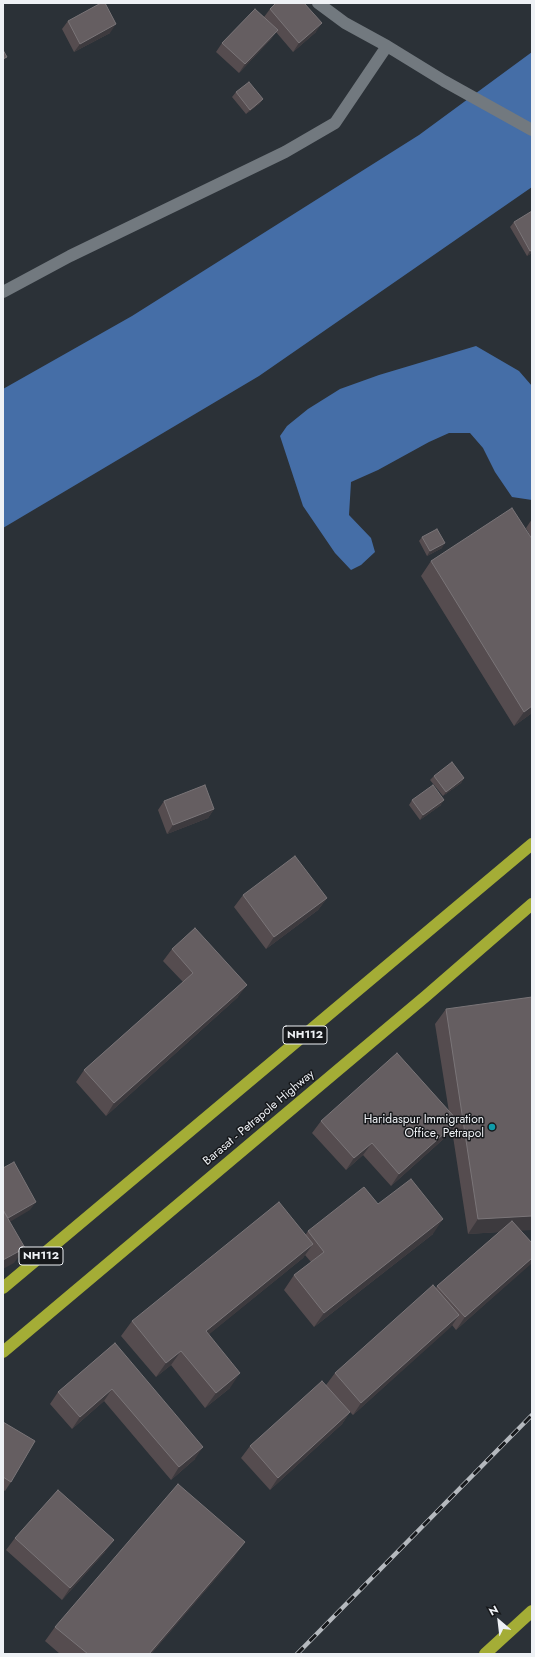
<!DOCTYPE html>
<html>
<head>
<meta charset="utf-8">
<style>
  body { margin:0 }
  #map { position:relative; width:535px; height:1657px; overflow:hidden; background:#2b3137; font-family:Jost,sans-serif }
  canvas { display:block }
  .frame { position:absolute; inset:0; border:4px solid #eef1f5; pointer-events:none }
  .north { position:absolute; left:479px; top:1601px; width:40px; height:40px; -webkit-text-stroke:3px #16181b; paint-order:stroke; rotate:332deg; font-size:11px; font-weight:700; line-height:16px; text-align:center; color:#eef1f5 }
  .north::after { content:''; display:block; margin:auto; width:14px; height:18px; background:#eef1f5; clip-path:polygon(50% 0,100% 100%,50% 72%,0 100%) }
</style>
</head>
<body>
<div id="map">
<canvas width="535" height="1657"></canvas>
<div class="frame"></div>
<div class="north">N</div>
</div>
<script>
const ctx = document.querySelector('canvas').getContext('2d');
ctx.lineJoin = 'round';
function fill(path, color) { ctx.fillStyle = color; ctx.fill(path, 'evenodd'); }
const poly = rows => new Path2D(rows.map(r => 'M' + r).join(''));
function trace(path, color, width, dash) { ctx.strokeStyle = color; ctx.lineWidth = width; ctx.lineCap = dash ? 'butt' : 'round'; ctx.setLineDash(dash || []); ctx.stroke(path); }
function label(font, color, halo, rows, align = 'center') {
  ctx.font = font + ' Jost,sans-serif'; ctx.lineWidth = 3; ctx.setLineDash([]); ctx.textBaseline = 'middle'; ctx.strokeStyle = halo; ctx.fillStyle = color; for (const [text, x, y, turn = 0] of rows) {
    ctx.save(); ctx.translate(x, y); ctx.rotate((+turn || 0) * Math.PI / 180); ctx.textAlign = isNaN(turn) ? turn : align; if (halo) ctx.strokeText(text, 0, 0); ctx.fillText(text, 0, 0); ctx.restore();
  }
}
const water = poly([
  [532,52,532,187,259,376,3,528,3,389,132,316,419,135],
  [476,346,519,371,532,386,532,500,512,497,495,472,483,448,470,433,449,433,429,442,378,470,351,482,349,515,371,538,375,552,361,565,351,570,335,553,303,506,280,436,287,426,308,409,340,389,379,375]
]);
const minor = poly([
  [318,3,345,23,387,46,444,81,532,130],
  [3,292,70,256,285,152,335,123,387,46]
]);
const highway = poly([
  [3,1288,532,844],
  [3,1352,426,996,532,904],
  [485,1654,532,1611]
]);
const rail = poly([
  [297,1654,532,1415]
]);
const wall = poly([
  [270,9,316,32,293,52,276,32,271,39,239,73,216,52,222,43,264,17],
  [68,21,110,33,74,52,62,29],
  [236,92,263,99,259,104,246,114,232,97],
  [514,222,532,253,527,256,510,227],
  [532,519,532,539,526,528],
  [422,537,442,548,427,556,419,541],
  [431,561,532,713,514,726,421,576],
  [434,776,464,778,461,783,443,796,430,780],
  [412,800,441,805,420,820,409,805],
  [164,801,214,809,208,818,167,834,158,810],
  [243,895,327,898,318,910,266,949,234,907],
  [172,949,238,997,106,1116,76,1082,84,1070,183,982,163,961],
  [446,1009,521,1231,532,1243,532,1262,456,1330,452,1325,353,1415,350,1412,342,1424,270,1490,241,1458,250,1446,326,1385,335,1373,436,1288,437,1286,499,1232,468,1234,452,1130,449,1134,391,1186,363,1155,346,1170,312,1133,321,1121,449,1112,435,1024],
  [378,1204,433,1234,314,1327,284,1290,294,1275,311,1262,305,1255,303,1258,209,1334,230,1388,205,1408,171,1365,156,1377,121,1336,132,1321,306,1234,308,1231],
  [115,1343,195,1459,171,1480,104,1401,72,1429,50,1404,58,1392],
  [3,1422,11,1482,5,1491,3,1490],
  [15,1538,105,1552,62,1600,6,1550],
  [235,1556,151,1654,60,1654,45,1641,55,1627]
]);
const shadedWall = poly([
  [322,23,316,32,293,52,299,43],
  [116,24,110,33,74,52,80,44],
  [278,30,271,39,239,73,245,64],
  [263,99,259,104,246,114,250,110],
  [532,250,532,253,527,256,530,251],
  [445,543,442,548,427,556,430,551],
  [532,706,532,713,514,726,524,712],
  [464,778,461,783,443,796,446,792],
  [444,800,441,805,420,820,423,815],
  [214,809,208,818,167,834,173,825],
  [327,898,318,910,266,949,274,937],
  [247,985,238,997,106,1116,114,1103],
  [458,1121,449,1134,391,1186,399,1174],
  [372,1143,363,1155,346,1170,354,1158],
  [36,1202,30,1210,3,1226,5,1219],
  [532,1216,532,1230,468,1234,478,1219],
  [443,1219,433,1234,314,1327,324,1313],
  [313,1244,303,1258,196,1345,206,1331],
  [25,1248,14,1263,3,1269,3,1260],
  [532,1258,532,1262,531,1264,456,1330,465,1317],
  [459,1315,451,1327,353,1415,361,1403],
  [181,1351,171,1365,156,1377,166,1363],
  [240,1373,230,1388,205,1408,216,1393],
  [112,1389,104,1401,72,1429,80,1417],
  [350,1412,342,1424,270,1490,278,1478],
  [203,1447,195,1459,171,1480,179,1467],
  [114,1540,105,1552,62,1600,70,1588],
  [245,1542,235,1556,151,1654,149,1654]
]);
const building = poly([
  [101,3,105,3,116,24,80,44,68,21,101,3],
  [276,3,304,3,322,23,299,43,270,9,276,3],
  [255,9,278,30,245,64,222,43,255,9],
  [3,50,7,57,3,59,3,50],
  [249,82,263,99,250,110,236,92,249,82],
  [532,211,532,250,530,251,514,222,532,211],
  [512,508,532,539,532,706,524,712,431,561,512,508],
  [437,529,445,543,430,551,422,537,437,529],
  [452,762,464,778,446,792,434,776,452,762],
  [205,785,214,809,173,825,164,801,205,785],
  [433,785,444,800,423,815,412,800,433,785],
  [295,856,327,898,274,937,243,895,295,856],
  [195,928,247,985,114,1103,84,1070,193,973,172,949,195,928],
  [532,997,532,1216,478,1219,446,1009,532,997],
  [397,1053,458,1121,399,1174,372,1143,354,1158,321,1121,397,1053],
  [14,1162,36,1202,8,1218,3,1210,3,1168,14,1162],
  [411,1179,443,1219,324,1313,294,1275,324,1252,308,1231,364,1187,378,1204,411,1179],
  [279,1202,313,1244,206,1331,240,1373,216,1393,181,1351,166,1363,132,1321,279,1202],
  [3,1210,25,1248,3,1260,3,1210],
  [512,1221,532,1243,532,1258,465,1317,437,1286,512,1221],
  [433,1285,459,1315,361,1403,335,1373,433,1285],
  [115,1343,203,1447,179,1467,112,1389,80,1417,58,1392,115,1343],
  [322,1381,350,1412,278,1478,250,1446,322,1381],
  [3,1422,35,1441,11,1482,3,1477,3,1422],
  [178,1484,245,1542,149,1654,88,1654,55,1627,178,1484],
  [58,1490,114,1540,70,1588,15,1538,58,1490]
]);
const markers = [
  [492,1127,4,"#0f9aa8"]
];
const shields = [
  [305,1035,44],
  [41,1256,44]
];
const shieldNames = [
  ["NH112",305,1035],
  ["NH112",41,1256]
];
const streetNames = [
  ["Barasat - Petrapole Highway",259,1118,-40]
];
const poiNames = [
  ["Haridaspur Immigration",484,1120],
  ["Office, Petrapol",484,1134]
];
fill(water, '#456ea7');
trace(minor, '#72797f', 12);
trace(highway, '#a4ad36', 12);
trace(rail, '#b5b9be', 4.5);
trace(rail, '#16181b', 3, [9]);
fill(wall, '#554c4f');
fill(shadedWall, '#3d3a3e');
fill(building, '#655e61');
trace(building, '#7a7578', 1);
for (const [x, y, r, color] of markers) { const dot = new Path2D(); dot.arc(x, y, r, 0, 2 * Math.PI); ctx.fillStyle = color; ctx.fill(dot); trace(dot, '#16181b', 1.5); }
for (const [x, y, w] of shields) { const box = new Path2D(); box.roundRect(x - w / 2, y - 9, w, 18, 3); ctx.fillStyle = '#16181b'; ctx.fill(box); trace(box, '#eef1f5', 1); }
label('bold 11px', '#eef1f5', null, shieldNames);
label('12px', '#eef1f5', '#16181b', streetNames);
label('12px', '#eef1f5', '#16181b', poiNames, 'right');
</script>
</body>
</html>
